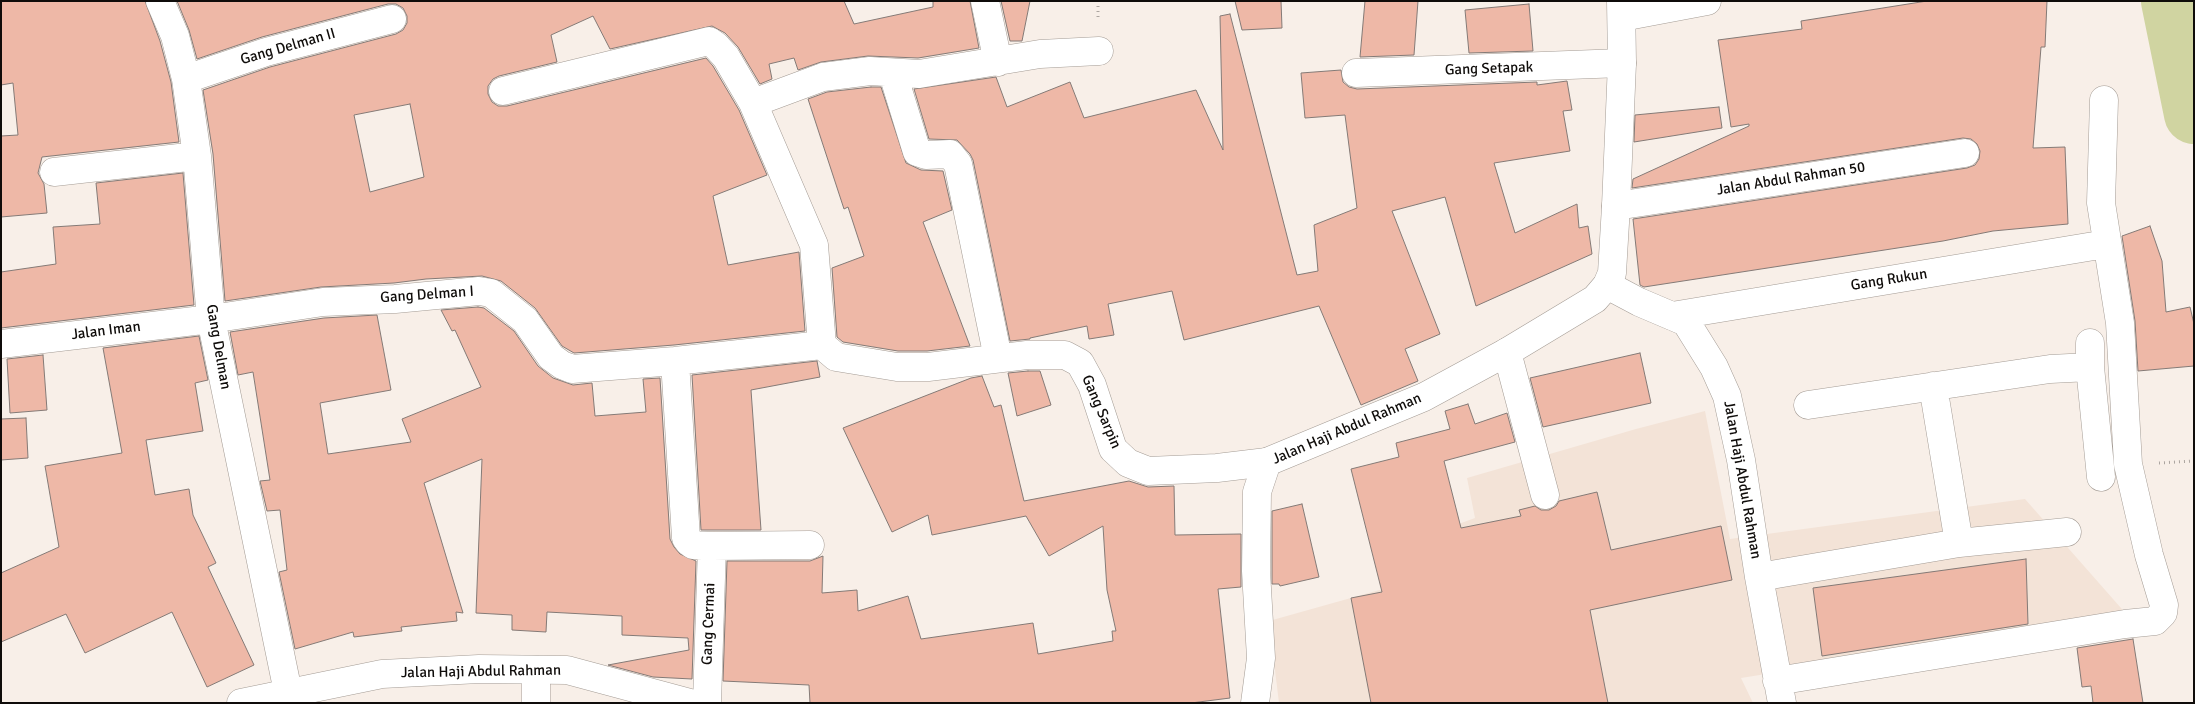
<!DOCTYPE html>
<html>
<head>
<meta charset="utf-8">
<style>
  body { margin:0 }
  #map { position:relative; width:2195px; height:704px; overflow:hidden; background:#f8efe8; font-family:Signika,sans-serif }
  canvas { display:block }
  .frame { position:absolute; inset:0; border:2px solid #0f0c0a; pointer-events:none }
</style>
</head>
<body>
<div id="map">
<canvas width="2195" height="704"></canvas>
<div class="frame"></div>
</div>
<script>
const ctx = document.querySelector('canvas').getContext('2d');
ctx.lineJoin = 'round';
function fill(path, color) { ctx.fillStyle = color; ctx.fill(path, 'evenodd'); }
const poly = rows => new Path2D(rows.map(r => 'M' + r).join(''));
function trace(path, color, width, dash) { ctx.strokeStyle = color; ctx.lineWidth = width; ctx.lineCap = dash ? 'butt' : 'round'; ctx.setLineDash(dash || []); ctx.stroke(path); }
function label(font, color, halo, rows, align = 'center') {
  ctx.font = font + ' Signika,sans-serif'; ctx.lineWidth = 4; ctx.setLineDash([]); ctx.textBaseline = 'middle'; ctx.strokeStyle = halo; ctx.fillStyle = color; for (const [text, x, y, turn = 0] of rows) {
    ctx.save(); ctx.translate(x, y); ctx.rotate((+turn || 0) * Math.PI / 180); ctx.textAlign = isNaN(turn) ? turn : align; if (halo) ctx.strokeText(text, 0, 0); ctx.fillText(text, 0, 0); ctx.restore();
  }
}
const built = poly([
  [1705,411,1730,539,2025,499,2128,616,1741,678,1753,703,1279,703,1269,621,1454,569,1442,530,1475,518,1467,478,1636,429]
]);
const river = poly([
  [2171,1,2194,114]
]);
const building = poly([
  [1,1,145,1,160,41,171,82,179,142,42,157,38,173,44,184,47,213,1,217,1,136,18,135,13,83,1,85,1,1],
  [177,1,844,1,854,24,933,7,933,1,970,1,979,48,918,58,868,56,821,62,798,70,794,58,769,64,772,79,760,84,738,47,725,33,712,26,610,49,593,16,551,35,557,62,499,76,493,79,488,86,488,94,492,102,498,106,507,106,706,58,713,66,739,110,767,175,713,196,728,265,799,252,805,331,674,345,574,353,562,346,535,308,501,281,482,276,426,279,394,283,321,287,225,301,213,154,203,90,270,67,396,34,403,30,407,23,407,16,403,8,396,4,388,4,262,37,197,59,189,30,177,1],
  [410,104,424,177,370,192,354,115,410,104],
  [1001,1,1030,1,1022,41,1010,41,1001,1],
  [1235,1,1281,1,1282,28,1242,30,1235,1],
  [1365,1,1418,1,1414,55,1360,57,1365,1],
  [1927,1,2047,1,2045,47,2041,47,2033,148,2065,147,2068,224,1993,231,1943,241,1644,287,1640,285,1633,219,1967,168,1975,165,1979,159,1980,151,1977,144,1971,139,1963,138,1632,188,1633,179,1749,126,1749,124,1731,127,1718,40,1802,29,1801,21,1927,1],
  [1529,4,1533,51,1469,53,1465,10,1529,4],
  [1230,14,1297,275,1318,271,1314,225,1357,208,1345,115,1305,118,1301,73,1341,70,1343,82,1349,87,1357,89,1537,82,1537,85,1567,81,1572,110,1563,111,1570,151,1494,163,1515,233,1577,204,1579,228,1588,226,1592,254,1476,306,1445,197,1392,211,1440,334,1405,349,1418,381,1361,405,1319,306,1184,340,1172,291,1108,304,1114,335,1089,339,1087,326,1030,338,1030,339,1010,341,973,160,970,154,957,140,929,139,914,89,996,77,1007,107,1070,82,1084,118,1196,90,1223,150,1220,16,1230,14],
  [871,87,881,87,906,163,921,170,943,171,952,210,923,222,970,346,927,351,898,351,843,342,837,337,832,268,864,256,848,207,844,209,808,99,827,92,871,87],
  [1719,107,1722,128,1634,142,1635,115,1719,107],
  [183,173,194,305,1,328,1,272,56,264,53,227,100,224,96,183,183,173],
  [2150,226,2162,261,2166,312,2190,307,2194,324,2194,366,2138,371,2135,321,2122,236,2150,226],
  [478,307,484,308,514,331,538,366,553,378,573,385,592,383,595,416,646,412,643,379,660,378,670,539,674,547,680,554,696,561,692,679,653,677,608,665,689,650,688,638,622,635,622,616,547,612,546,632,512,630,512,615,476,613,482,459,424,483,463,613,456,612,457,621,401,627,402,631,354,637,353,632,295,649,279,572,287,570,280,510,267,511,260,481,270,480,253,372,238,375,230,332,324,318,377,315,391,390,320,403,328,454,411,442,402,419,481,387,455,330,452,331,441,310,478,307],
  [199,336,208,380,195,383,203,431,146,440,155,495,189,489,193,515,216,563,208,567,254,665,207,687,172,612,85,653,66,614,1,642,1,573,59,547,45,466,122,453,103,348,199,336],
  [1640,353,1651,403,1543,427,1530,378,1640,353],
  [43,355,47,410,10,413,7,359,43,355],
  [817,361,820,377,751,390,761,530,701,530,692,375,817,361],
  [1028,371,1040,371,1051,405,1017,416,1008,373,1028,371],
  [982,376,994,407,1001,405,1024,501,1129,481,1148,487,1174,486,1175,535,1241,534,1241,587,1218,589,1230,698,1191,703,810,703,809,685,723,681,727,561,810,561,823,556,822,593,857,590,858,611,908,596,921,639,1033,623,1038,654,1113,641,1112,631,1116,631,1107,590,1103,526,1049,556,1026,516,932,535,928,515,892,532,843,428,971,378,982,376],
  [1468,404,1475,424,1507,413,1515,442,1444,461,1461,528,1521,516,1519,510,1535,506,1541,510,1549,510,1556,506,1559,501,1597,492,1611,550,1721,526,1732,580,1590,610,1608,703,1371,703,1351,598,1382,592,1351,469,1399,457,1396,443,1450,429,1445,411,1468,404],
  [26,418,28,458,1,460,1,419,26,418],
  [1302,504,1319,577,1280,586,1279,584,1272,584,1272,511,1302,504],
  [2026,559,2028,624,1822,656,1813,588,2026,559],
  [2133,639,2143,703,2093,703,2091,686,2082,687,2077,648,2133,639]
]);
const path = poly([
  [1098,1,1098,21],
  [2159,463,2194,461]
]);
const minor = poly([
  [160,1,175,36,186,79,197,156,211,319,288,692],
  [985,1,998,62],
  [1622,17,1707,1],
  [1356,73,1622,63],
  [893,74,917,152,926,155,950,154,958,164,998,358],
  [186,79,266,52,392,19],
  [503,91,709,41,716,46,726,57,753,103,814,245,822,345],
  [753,103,823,77,870,71,919,74,1040,54,1099,51],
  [54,172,197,156],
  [1616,206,1965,153],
  [1607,285,1639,302,1686,322,1714,367,1727,396,1741,460,1759,577,1782,703],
  [1672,316,2106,244],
  [2090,343,2090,367,2101,477],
  [1,344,211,319,323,302,395,299,479,291,491,293,525,320,551,357,562,365,572,369,675,361,822,345],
  [822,345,836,357,897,367,928,367,1027,355,1065,355,1080,363,1092,385,1113,449,1128,463,1148,471,1217,468,1267,462],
  [1507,352,1545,495],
  [675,361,686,538,689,542,693,545,712,546,810,545],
  [1933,386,1959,543],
  [1808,405,2050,369,2090,367],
  [1759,577,1959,543,2067,532],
  [1777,681,2125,624,2155,621,2163,613,2164,605,2149,555,2128,464,2120,323,2101,203,2104,100],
  [536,703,536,670],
  [707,703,712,546]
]);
const tertiary = poly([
  [241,703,382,674,479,669,567,670,690,703],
  [1255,703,1261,658,1256,571,1257,492,1267,462,1424,397,1507,352,1595,299,1607,285,1612,273,1616,206,1622,63,1621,1]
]);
const streetNames = [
  ["Gang Delman II",288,47,-16],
  ["Gang Setapak",1489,69,-2],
  ["Jalan Abdul Rahman 50",1791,179,-9],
  ["Gang Rukun",1889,280,-9],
  ["Gang Delman I",427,295,-4],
  ["Jalan Iman",106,331,-7],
  ["Gang Delman",218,347,80],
  ["Gang Sarpin",1101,412,67],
  ["Jalan Haji Abdul Rahman",1347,429,-23],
  ["Jalan Haji Abdul Rahman",1742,480,80],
  ["Gang Cermai",709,624,-88],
  ["Jalan Haji Abdul Rahman",481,672,-1]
];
fill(built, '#f3e3d7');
trace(river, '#d0d4a1', 60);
fill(building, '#eeb8a7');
trace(building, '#847a76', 1);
trace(minor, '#a49c95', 29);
trace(tertiary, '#a49c95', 29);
trace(path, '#aca5a0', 3, [1, 4]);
trace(minor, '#fff', 28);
trace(tertiary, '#fff', 28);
label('15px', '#0f0c0a', '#fff', streetNames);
</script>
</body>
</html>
